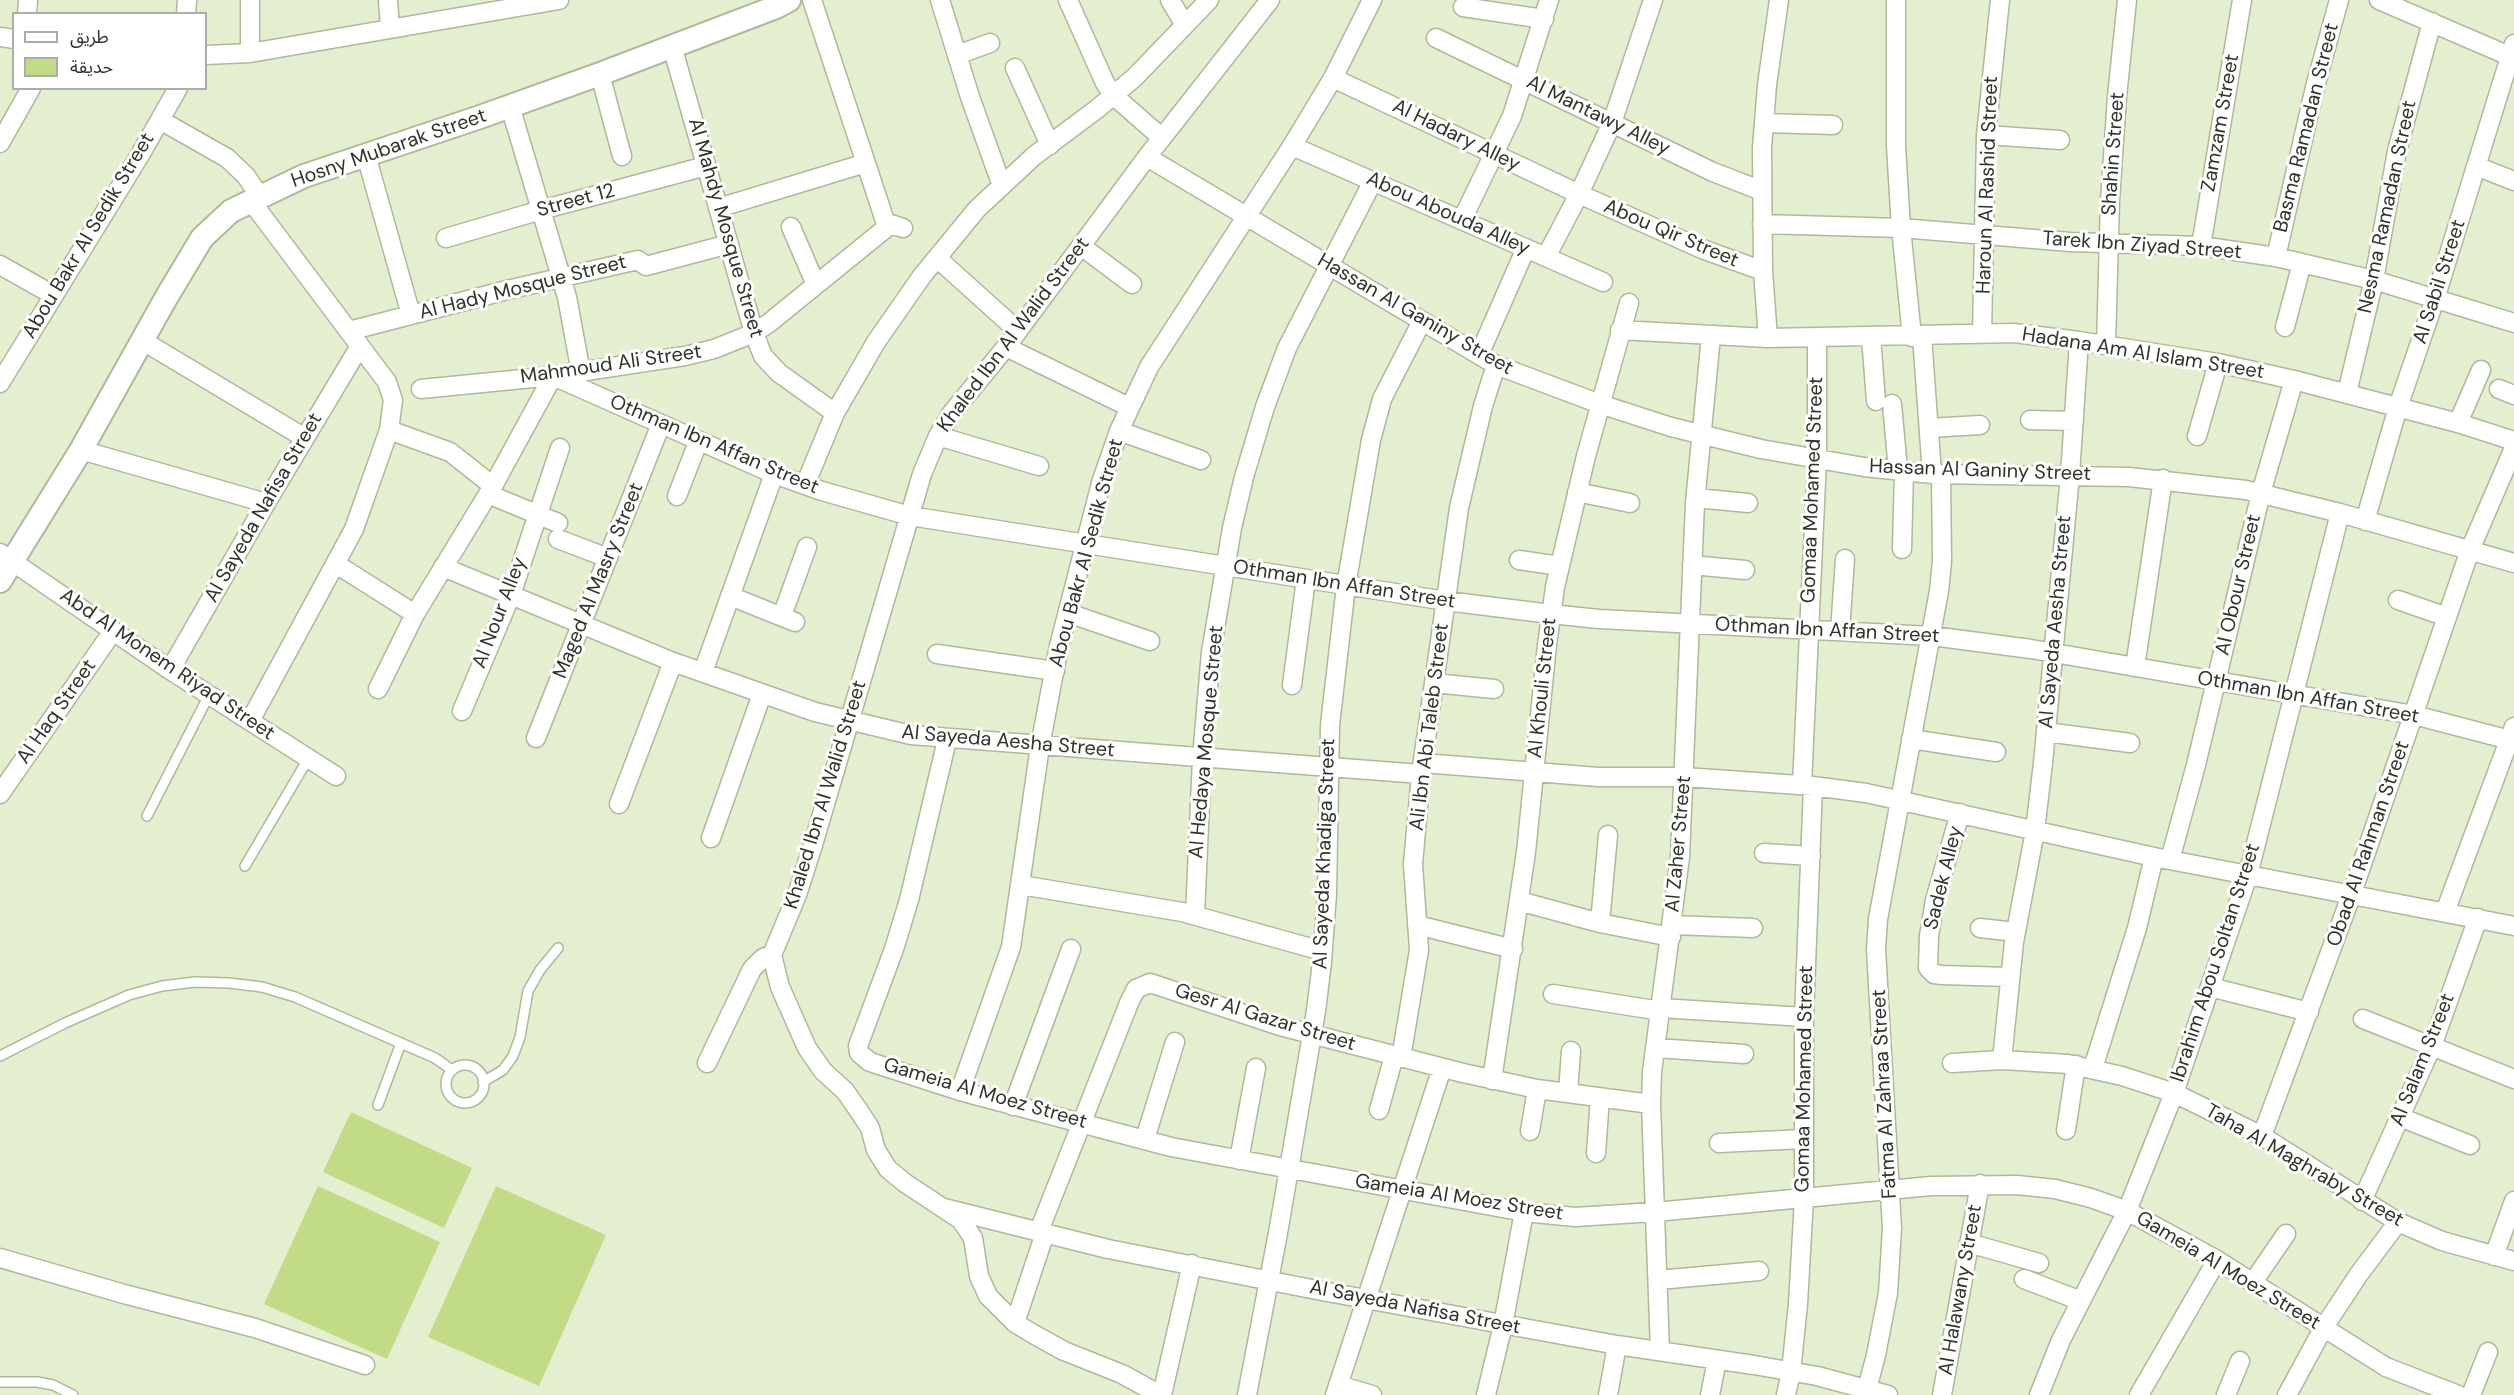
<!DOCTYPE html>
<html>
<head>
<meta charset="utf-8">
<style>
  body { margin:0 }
  #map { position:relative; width:2514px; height:1395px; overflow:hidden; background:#e4efd0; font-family:"DM Sans","Noto Sans Arabic",sans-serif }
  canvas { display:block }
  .legend { position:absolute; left:12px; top:12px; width:195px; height:78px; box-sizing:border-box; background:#fff; border:2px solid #acada9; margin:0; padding:8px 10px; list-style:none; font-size:18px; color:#2f3328 }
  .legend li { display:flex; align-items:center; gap:12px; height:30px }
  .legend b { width:30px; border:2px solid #acada9 }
</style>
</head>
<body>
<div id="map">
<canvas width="2514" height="1395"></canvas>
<ul class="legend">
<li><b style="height:8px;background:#fff"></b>طريق</li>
<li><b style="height:16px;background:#c1db87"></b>حديقة</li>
</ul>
</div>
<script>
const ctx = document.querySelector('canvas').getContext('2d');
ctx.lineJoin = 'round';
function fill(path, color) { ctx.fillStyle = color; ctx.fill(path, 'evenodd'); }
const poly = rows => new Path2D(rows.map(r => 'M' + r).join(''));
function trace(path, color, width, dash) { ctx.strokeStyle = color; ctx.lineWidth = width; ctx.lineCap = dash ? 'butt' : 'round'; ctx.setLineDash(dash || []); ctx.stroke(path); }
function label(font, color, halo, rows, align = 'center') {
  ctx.font = font + ' "DM Sans",sans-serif'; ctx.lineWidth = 6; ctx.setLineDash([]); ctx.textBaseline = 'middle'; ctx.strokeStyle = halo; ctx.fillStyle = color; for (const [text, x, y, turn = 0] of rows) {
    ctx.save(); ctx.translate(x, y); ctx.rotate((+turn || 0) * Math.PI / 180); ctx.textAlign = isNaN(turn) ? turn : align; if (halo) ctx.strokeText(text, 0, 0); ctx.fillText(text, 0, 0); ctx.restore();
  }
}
const green = poly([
  [351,1112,472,1168,444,1228,323,1172],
  [318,1186,440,1242,387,1359,264,1304],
  [496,1186,606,1235,539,1386,428,1337]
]);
const service = poly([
  [147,816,209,695],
  [245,866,308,759],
  [0,1056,65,1023,129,995,162,986,195,982,229,983,262,987,295,997,435,1058,452,1070],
  '446 1084a19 19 0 1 1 38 0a19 19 0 1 1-38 0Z',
  [483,1082,503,1070,513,1056,520,1037,528,991,540,970,558,948],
  [378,1105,401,1043],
  [0,1382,37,1382,53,1385,73,1395]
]);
const minor = poly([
  [250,0,250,53],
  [388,0,390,29],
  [812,0,887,227],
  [940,0,970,97,1002,186],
  [1068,0,1105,83,1113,95,1162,138],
  [1170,0,1185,25],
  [1896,0,1896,146,1901,228,1912,337],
  [2379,0,2514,58],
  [1463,7,1544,19],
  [27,14,28,0],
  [186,14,187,0],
  [0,37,14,39],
  [1436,38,1713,172,1762,191],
  [672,46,754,333,763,356,779,373,835,413],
  [206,55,250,53,559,0],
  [957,55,990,43],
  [1015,68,1050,145],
  [600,74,622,156],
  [1333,78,1579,194,1702,249,1763,271],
  [510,106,567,297,581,373],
  [160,120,227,158,246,176,260,197],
  [1765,123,1833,125],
  [1986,135,2060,140],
  [0,143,31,88],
  [1292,146,1603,282],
  [366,155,411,315],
  [1147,157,1496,365,1600,404,1671,427,1761,449,1864,467,1932,474,2129,477,2246,490,2340,513,2514,563],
  [2476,166,2514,181],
  [718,208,866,163],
  [1462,220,1512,116,1549,0],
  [1762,224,1901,228,2070,242,2201,246,2276,257,2374,280,2514,323],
  [791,227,816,285],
  [446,238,541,210,706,166],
  [1081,246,1132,284],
  [2201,246,2242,0],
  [1546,257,1579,194,1612,123,1653,0],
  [2276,257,2315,87,2339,0],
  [937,258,1017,330],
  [0,265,53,295],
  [2285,327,2302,263],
  [1620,330,1768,338,2014,333,2079,341,2218,363,2294,380,2458,423,2514,441],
  [349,331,507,290,638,260,646,266,729,244],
  [1982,334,1986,135,2000,0],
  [1922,336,1932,474],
  [1871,337,1876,401],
  [1768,338,1763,271,1762,148,1767,85,1779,0],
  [143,341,305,438],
  [2106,345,2110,200,2117,97,2127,0],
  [1006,347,1129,407],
  [1479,355,1526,248],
  [0,383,140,155,178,88],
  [421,389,553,376,685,356,714,349,754,333,769,323,891,224,903,228],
  [2499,389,2514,395],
  [2347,393,2374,280,2397,151,2432,22],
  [1892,404,1898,470],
  [2030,420,2074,421],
  [2458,423,2481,370],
  [1929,428,1980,425],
  [389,430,450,452,493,486],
  [1119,431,1201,460],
  [938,436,1039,466],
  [2197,436,2218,363],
  [81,450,266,503],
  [805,485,835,413,876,342,922,276,977,209,1034,156,1097,109,1135,77,1209,0],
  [1577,492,1630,503],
  [488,494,558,523],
  [677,496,698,442],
  [1696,498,1748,503],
  [2365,521,2398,407,2435,299,2514,44],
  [558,539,608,558],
  [1902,549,1904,471],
  [0,553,170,670,336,776],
  [1519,560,1560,566],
  [336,564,415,614],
  [1692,565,1745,570],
  [443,567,673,662,815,712,911,735,1421,774],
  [730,596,795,622],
  [2398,600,2447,617],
  [1068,613,1150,641],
  [782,616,807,547],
  [1840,631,1845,559],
  [937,654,1055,671],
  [2135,667,2163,479],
  [170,670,266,503,360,346],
  [703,672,774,474],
  [1434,683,1494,689],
  [1292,685,1306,579],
  [378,689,415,614,493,486,553,376,774,474,822,491,910,516,1446,601,1551,614,1599,619,1932,636,2031,649,2414,715,2514,741],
  [462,711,511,595,560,448],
  [250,721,354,529,389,430,393,400,387,382,251,201],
  [2046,732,2130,743],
  [536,738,661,424],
  [1911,739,1996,752],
  [947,740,909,900,894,949,858,1046,859,1053,870,1062,960,1091,1171,1147,1524,1212,1575,1217,1655,1212,1931,1186,2017,1185,2055,1189,2091,1198,2127,1211,2217,1260,2386,1367,2458,1395],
  [1423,763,1598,777,1685,777,1813,786,1866,793,2154,857,2514,926],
  [1802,785,1817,459,1817,338],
  [0,794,113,631],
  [619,804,673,662],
  [1960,813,1935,900,1929,936,1928,968,1934,974,1942,975,2009,977],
  [711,838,762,694],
  [1764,853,1811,856],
  [2170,860,2196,765,2261,493,2294,380],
  [1021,885,1182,912,1322,951],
  [1519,901,1600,923,1671,937],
  [2445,912,2514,727],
  [1195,915,1202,758,1211,652,1232,528,1244,477,1265,407,1287,348,1373,181],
  [1600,923,1608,835],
  [1417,925,1513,949],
  [1672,925,1753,928],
  [1980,928,2016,932],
  [772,955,797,895,813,845,922,474,938,436,951,414,1006,347,1147,157,1270,0],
  [772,955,780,987,807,1048,823,1071,845,1091,859,1111,870,1128,876,1150,888,1169,905,1183,961,1220,973,1238,979,1276,988,1296,1015,1323,1035,1335,1064,1351,1122,1374,1160,1395],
  [2210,987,2309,1012],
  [1553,994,1661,1011],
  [1661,1008,1804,1017],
  [2363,1019,2514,1079],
  [1656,1048,1744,1054],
  [1401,1058,1419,950,1413,864,1421,774,1459,508,1483,406,1496,365],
  [2002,1060,2014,942,2035,831,2043,763,2070,475,2079,341],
  [707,1063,752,969,763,958,772,955],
  [1952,1063,2002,1060,2068,1064,2122,1076,2174,1093,2262,1136,2398,1222,2442,1241,2514,1261],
  [2093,1068,2137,928,2154,857],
  [1492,1080,1526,852,1547,645,1555,587,1586,456,1629,303],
  [960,1091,1011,947,1040,746,1059,646,1101,483,1119,431,1149,367,1292,146,1333,78,1372,0],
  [1568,1093,1571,1051],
  [1013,1106,1071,949],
  [1379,1110,1394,1056],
  [2400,1117,2470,1145],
  [2066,1130,2076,1065],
  [1530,1131,1537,1089],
  [2262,1136,2351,896,2470,550,2514,448],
  [1145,1139,1175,1042],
  [1719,1143,1804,1139],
  [1596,1153,1600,1098],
  [1239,1160,1256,1068],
  [2362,1201,2432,1046,2478,918],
  [944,1208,1108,1249,1322,1291,1617,1345,1754,1365,1817,1376,1888,1395],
  [1039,1231,1129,1003,1136,989,1150,983,1280,1026,1463,1073,1537,1089,1651,1104],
  [1969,1243,2039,1263],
  [2494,1256,2514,1201],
  [0,1258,124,1294,255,1328,365,1365],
  [2024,1279,2081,1301],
  [1658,1280,1759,1271],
  [2253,1282,2286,1234],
  [1015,1323,1045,1233],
  [1660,1351,1651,1104,1652,1072,1680,857,1695,503,1711,336],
  [1338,1385,1372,1395],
  [1867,1389,1876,1355,1888,1293,1892,1228,1876,949,1878,919,1939,591,1942,561,1941,474],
  [1162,1395,1192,1264],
  [1247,1395,1278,1233,1316,1011,1322,962,1327,894,1330,725,1346,586,1371,440,1382,399,1422,321],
  [1335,1395,1442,1068],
  [1486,1395,1503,1325,1524,1212],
  [1608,1395,1617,1345],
  [1710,1395,1717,1360],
  [1786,1395,1791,1372,1798,1304,1804,1198,1804,1017,1813,786],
  [1942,1395,1980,1184],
  [2039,1395,2061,1340,2127,1211,2174,1093,2210,987,2248,875,2340,513],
  [2139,1395,2217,1260],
  [2226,1395,2240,1361],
  [2287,1395,2324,1327,2359,1274,2398,1222],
  [2471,1395,2488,1352]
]);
const tertiary = poly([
  [0,581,81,450,166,298,202,238,231,211,304,176,480,117,600,74,776,7,789,0]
]);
const streetNames = [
  ["Al Mantawy Alley",1598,116,26],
  ["Zamzam Street",2221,123,-80],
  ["Basma Ramadan Street",2307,128,-76],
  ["Al Hadary Alley",1456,136,26],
  ["Hosny Mubarak Street",389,149,-19],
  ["Shahin Street",2114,154,-86],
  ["Haroun Al Rashid Street",1988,185,-88],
  ["Street 12",576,201,-15],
  ["Nesma Ramadan Street",2388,207,-78],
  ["Abou Abouda Alley",1448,214,24],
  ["Al Mahdy Mosque Street",725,228,74],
  ["Abou Qir Street",1671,234,23],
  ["Abou Bakr Al Sedik Street",89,236,-59],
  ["Tarek Ibn Ziyad Street",2142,246,4],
  ["Al Sabil Street",2440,282,-72],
  ["Al Hady Mosque Street",523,288,-14],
  ["Hassan Al Ganiny Street",1415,315,30],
  ["Khaled Ibn Al Walid Street",1014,335,-53],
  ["Hadana Am Al Islam Street",2143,354,9],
  ["Mahmoud Ali Street",611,365,-8],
  ["Othman Ibn Affan Street",714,445,23],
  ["Hassan Al Ganiny Street",1980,471,2],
  ["Gomaa Mohamed Street",1813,490,-88],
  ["Al Sayeda Nafisa Street",264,508,-60],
  ["Abou Bakr Al Sedik Street",1087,553,-75],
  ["Maged Al Masry Street",599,581,-68],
  ["Othman Ibn Affan Street",1344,585,9],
  ["Al Obour Street",2239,585,-77],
  ["Al Nour Alley",500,613,-69],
  ["Al Sayeda Aesha Street",2056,622,-85],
  ["Othman Ibn Affan Street",1827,631,3],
  ["Abd Al Monem Riyad Street",167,665,34],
  ["Al Khouli Street",1543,688,-84],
  ["Othman Ibn Affan Street",2308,698,10],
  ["Al Haq Street",57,712,-55],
  ["Ali Ibn Abi Taleb Street",1430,727,-83],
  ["Al Sayeda Aesha Street",1008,742,5],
  ["Al Hedaya Mosque Street",1207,742,-85],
  ["Khaled Ibn Al Walid Street",826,795,-73],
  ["Al Zaher Street",1679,844,-85],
  ["Obad Al Rahman Street",2369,844,-71],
  ["Al Sayeda Khadiga Street",1325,854,-88],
  ["Sadek Alley",1944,878,-76],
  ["Ibrahim Abou Soltan Street",2216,963,-72],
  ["Gesr Al Gazar Street",1265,1018,17],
  ["Al Salam Street",2423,1060,-68],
  ["Gomaa Mohamed Street",1805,1079,-89],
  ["Gameia Al Moez Street",985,1094,16],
  ["Fatma Al Zahraa Street",1885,1094,-93],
  ["Taha Al Maghraby Street",2304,1166,30],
  ["Gameia Al Moez Street",1459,1198,9],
  ["Gameia Al Moez Street",2228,1271,31],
  ["Al Halawany Street",1961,1290,-80],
  ["Al Sayeda Nafisa Street",1415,1308,11]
];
fill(green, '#c1db87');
trace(service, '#aeb89b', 12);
trace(minor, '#aeb89b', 21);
trace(tertiary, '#aeb89b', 26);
trace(service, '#fff', 9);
trace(minor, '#fff', 18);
trace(tertiary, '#fff', 22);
label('20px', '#2f3328', '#fff', streetNames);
</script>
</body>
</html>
